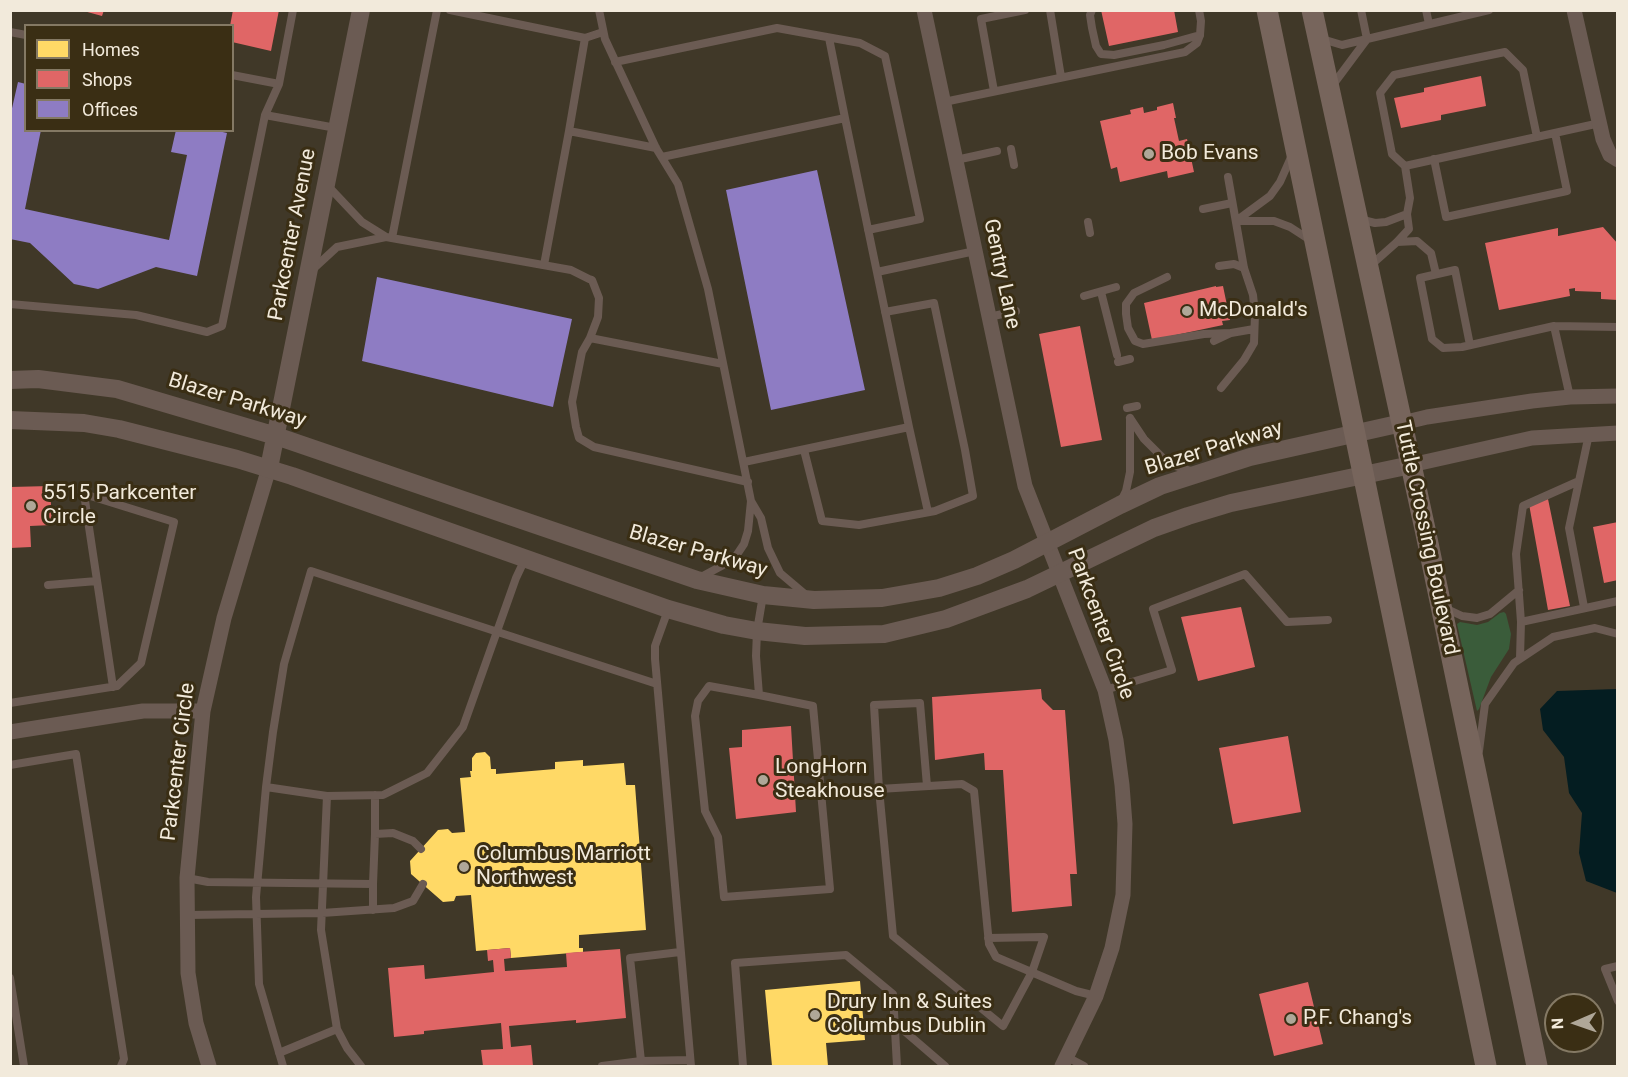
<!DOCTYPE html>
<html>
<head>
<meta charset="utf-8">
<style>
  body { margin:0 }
  #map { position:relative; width:1628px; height:1077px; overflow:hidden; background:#322a1c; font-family:Roboto,sans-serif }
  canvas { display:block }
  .frame { position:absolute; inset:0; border:12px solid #f2eadb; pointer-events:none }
  .legend { position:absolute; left:24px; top:24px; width:210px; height:108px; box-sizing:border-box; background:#3a2e14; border:2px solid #847964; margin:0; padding:8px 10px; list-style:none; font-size:18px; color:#f2eadb }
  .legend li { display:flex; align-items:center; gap:12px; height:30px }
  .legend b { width:30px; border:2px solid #847964 }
  .north { position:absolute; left:1544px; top:993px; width:60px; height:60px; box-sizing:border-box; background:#3a2e14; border:2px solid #847964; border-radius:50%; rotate:268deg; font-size:16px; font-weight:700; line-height:24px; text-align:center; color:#f2eadb }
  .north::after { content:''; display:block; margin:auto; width:21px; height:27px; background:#afa798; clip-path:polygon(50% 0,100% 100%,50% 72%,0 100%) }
</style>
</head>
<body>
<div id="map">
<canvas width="1628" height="1077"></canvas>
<div class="frame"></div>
<ul class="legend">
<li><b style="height:16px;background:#ffd966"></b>Homes</li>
<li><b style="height:16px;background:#e06666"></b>Shops</li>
<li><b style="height:16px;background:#8e7cc3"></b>Offices</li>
</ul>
<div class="north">N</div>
</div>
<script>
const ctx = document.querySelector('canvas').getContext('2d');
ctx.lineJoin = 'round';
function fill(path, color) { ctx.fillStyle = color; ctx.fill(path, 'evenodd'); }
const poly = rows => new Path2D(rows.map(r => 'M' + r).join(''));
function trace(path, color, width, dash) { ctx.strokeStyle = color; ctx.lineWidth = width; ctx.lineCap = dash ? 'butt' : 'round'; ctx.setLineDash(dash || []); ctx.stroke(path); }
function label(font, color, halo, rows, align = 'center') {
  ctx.font = font + ' Roboto,sans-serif'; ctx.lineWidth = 6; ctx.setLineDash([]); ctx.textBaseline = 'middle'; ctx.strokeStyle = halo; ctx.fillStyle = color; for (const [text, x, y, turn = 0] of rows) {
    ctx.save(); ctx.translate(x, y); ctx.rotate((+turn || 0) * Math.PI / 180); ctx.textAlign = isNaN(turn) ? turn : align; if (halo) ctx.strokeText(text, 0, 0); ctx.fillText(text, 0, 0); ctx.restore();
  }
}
const commercial = poly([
  [10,11,1617,11,1617,1066,11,1066],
  [26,26,232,26,232,130,26,130],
  [1556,1005,1592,1005,1592,1041,1556,1041]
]);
const green = poly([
  [1504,612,1506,614,1511,634,1509,649,1491,677,1479,709,1477,711,1457,624,1460,622,1477,625,1488,622,1500,613]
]);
const water = poly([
  [1617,689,1618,892,1617,893,1586,881,1579,853,1582,813,1569,793,1564,757,1543,730,1540,709,1557,691]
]);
const homes = poly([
  [485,752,490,757,491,769,496,769,496,774,555,769,555,762,583,760,583,766,624,763,626,785,635,785,646,930,579,935,579,948,583,948,583,952,511,958,510,948,476,951,471,895,456,896,454,901,443,902,411,874,410,861,438,830,448,829,452,833,465,832,460,778,471,777,470,771,472,771,472,758,476,753],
  [860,981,865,1040,826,1043,828,1066,772,1066,765,990]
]);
const shops = poly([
  [80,10,104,10,102,16],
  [233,10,279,10,271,51,232,42,232,26,230,26],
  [1101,10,1174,10,1178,32,1109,46],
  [1481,76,1486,106,1441,115,1441,120,1401,128,1394,98,1424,92,1424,88],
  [1173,103,1176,118,1174,118,1179,141,1187,139,1194,172,1168,178,1167,171,1120,182,1117,167,1111,169,1100,121,1131,114,1130,110,1143,107,1144,113,1157,110,1157,107],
  [1603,227,1618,244,1618,300,1601,299,1601,292,1575,291,1575,288,1569,289,1570,296,1499,310,1485,243,1558,228,1558,236],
  [1216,286,1216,287,1223,286,1230,320,1222,321,1223,325,1152,340,1144,303],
  [1080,326,1102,440,1061,447,1039,334],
  [50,486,52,525,30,526,31,547,10,548,10,487],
  [1548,499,1570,606,1548,610,1529,504],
  [1618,522,1618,580,1604,583,1593,527],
  [1241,607,1255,667,1198,681,1181,617],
  [1041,689,1042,699,1053,710,1065,710,1077,874,1070,874,1072,906,1012,912,1003,770,985,770,984,753,935,760,932,697],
  [791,726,796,812,736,819,729,748,742,747,742,730],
  [1288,736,1301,812,1233,824,1219,748],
  [510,948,511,958,504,959,505,971,567,967,566,953,620,949,626,1018,576,1023,576,1020,509,1026,511,1047,531,1045,533,1066,483,1066,481,1050,503,1049,501,1023,424,1031,424,1034,394,1037,388,968,424,965,425,979,494,972,493,960,488,961,487,950],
  [1308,982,1323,1044,1274,1056,1259,994]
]);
const offices = poly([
  [18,82,26,84,26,130,41,130,25,209,169,240,187,155,171,152,176,130,214,130,227,133,197,276,156,267,98,289,74,284,30,243,10,239,10,117],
  [817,170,865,390,771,410,726,190],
  [377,277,572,319,553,407,362,361]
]);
const service = poly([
  [450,10,585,38],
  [599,10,605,39,618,67,656,148,678,184,708,289,751,501,748,531,744,544,736,556,727,563,701,577],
  [1050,10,1061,77],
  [1092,10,1090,15,1092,28,1096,46,1101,54,1114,55,1164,45,1200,35],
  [1361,10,1367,39,1489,10],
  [1426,10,1429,24],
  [10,32,26,35],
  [829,38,845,118],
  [1322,39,1342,45,1367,39,1332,86],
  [615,62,777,28,860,43,885,56,920,219,868,230],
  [232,75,279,84],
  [994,91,981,19,1025,10],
  [944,102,1185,52,1197,43,1200,35,1201,21,1199,10],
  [265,115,279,84,293,10],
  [569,131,585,38,603,32],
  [1011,149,1014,165],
  [1292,155,1280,182,1270,196,1236,221,1274,221,1290,227,1310,240],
  [662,157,845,118,909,427,744,462],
  [1434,159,1446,217,1567,191,1555,133],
  [956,160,997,151],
  [1405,166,1600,123],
  [327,185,362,222,386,237],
  [1203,209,1232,203],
  [1359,219,1375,223,1386,222,1407,214],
  [1088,222,1090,233],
  [392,238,437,10],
  [1397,242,1417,241,1431,253,1436,274],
  [544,265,569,131,656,148],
  [1371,265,1397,242,1409,229,1407,214,1410,198,1405,166,1392,154,1380,93,1394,75,1505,52,1523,70,1537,137],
  [1219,266,1234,264,1244,268],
  [312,270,337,247,386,237,571,270,589,279,592,280,599,298,598,317,590,338,582,352,572,402,576,427,579,438,594,447,748,482],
  [877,272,975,251],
  [1167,277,1134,293,1126,304,1126,314,1128,328,1135,341,1143,344,1204,334,1231,333],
  [1101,292,1117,355],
  [1084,296,1116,287],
  [10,304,136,315,207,332,222,326,265,115,336,128],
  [989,317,1016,311],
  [1554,326,1570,397],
  [590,338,723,364],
  [1214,341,1231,333,1254,329],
  [1470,345,1455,270,1420,278,1432,339,1443,348,1462,347,1554,326,1618,327],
  [1118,362,1130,359],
  [1221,388,1244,360,1254,343,1255,314,1253,295,1244,268,1228,177],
  [1127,408,1137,406],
  [1130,418,1144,439,1165,460,1172,465,1191,471],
  [909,427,928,512],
  [804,450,822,521,859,525,935,511,973,496,965,450,934,303,885,312],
  [1579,481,1569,528,1584,607],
  [1122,499,1126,491,1130,472,1130,418],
  [751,501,761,518,768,548,780,573,806,595],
  [48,585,97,581],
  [1445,608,1462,616,1477,618,1490,614,1519,590],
  [668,610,655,646,655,659,691,1066],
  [1521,622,1618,601],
  [1520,658,1521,622,1516,554,1523,506,1579,481,1589,434],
  [1105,690,1172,670,1153,609,1245,574,1287,622,1328,620],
  [759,695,709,686,698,701,695,716,705,811,718,837,724,897,830,889,813,706,759,695,756,656,757,631,763,595],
  [10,703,117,686,141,663,174,522,84,494,113,687],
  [1479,751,1485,704,1514,663,1553,637,1595,628,1618,634],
  [10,765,76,754,124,1059,121,1066],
  [927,786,920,703,874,705,879,789,893,936,1003,1026,1032,972,1044,937,988,938],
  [266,787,327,796],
  [879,789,962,784,974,791,989,944,996,957,1076,991,1096,996],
  [375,834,375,795],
  [187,878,208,882,373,884,375,834,393,833,413,841,421,849],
  [373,910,373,884],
  [188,915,322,913,394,908,413,901,423,884],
  [1618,966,1605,969,1618,1001],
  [10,978,24,1066],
  [895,1023,945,1066],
  [279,1053,337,1029],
  [1067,1057,1084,1066],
  [641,1061,690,1060],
  [283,1066,259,984,256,897,266,787,273,732,284,664,311,571,657,684],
  [361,1066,347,1048,337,1029,321,930,327,796,383,795,427,773,463,727,516,578,525,559],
  [602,1066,641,1061,630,958,680,952],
  [743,1066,735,963,846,955,893,994,897,1066]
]);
const minor = poly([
  [924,10,1025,486,1105,690,1116,740,1122,785,1125,824,1123,895,1112,948,1096,996,1062,1066],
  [1574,10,1603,139,1610,155,1618,160],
  [1402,423,1427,417,1532,401,1570,397,1618,396],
  [1411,465,1532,438,1618,433],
  [10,732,143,711,203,711],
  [209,1066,196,1023,188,973,187,878,203,711,224,618,269,468]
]);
const tertiary = poly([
  [10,380,38,379,117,389,276,436,697,580,763,595,814,600,882,598,939,588,977,576,1014,560,1120,505,1160,486,1250,457,1402,423],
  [10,420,84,423,119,429,237,459,292,476,668,609,724,625,757,631,805,636,884,634,946,619,1027,589,1154,528,1188,516,1231,503,1411,465],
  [269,468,361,10]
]);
const secondary = poly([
  [1267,10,1486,1066],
  [1312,10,1425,529,1537,1066]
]);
const markers = [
  [1149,154,6,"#afa798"],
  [1187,311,6,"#afa798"],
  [31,506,6,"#afa798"],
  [763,780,6,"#afa798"],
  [464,867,6,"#afa798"],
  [815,1015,6,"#afa798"],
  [1291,1019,6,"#afa798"]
];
const poiNames = [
  ["Bob Evans",1161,154],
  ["McDonald's",1199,311],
  ["5515 Parkcenter",43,494],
  ["Circle",43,518],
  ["LongHorn",775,768],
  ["Steakhouse",775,792],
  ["Columbus Marriott",476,855],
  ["Northwest",476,879],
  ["Drury Inn & Suites",827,1003],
  ["Columbus Dublin",827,1027],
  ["P.F. Chang's",1303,1019]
];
const streetNames = [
  ["Parkcenter Avenue",293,235,-79],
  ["Gentry Lane",1001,274,78],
  ["Blazer Parkway",237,401,17],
  ["Blazer Parkway",1214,449,-17],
  ["Tuttle Crossing Boulevard",1426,538,78],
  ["Blazer Parkway",698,552,16],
  ["Parkcenter Circle",1100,624,70],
  ["Parkcenter Circle",179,762,-83]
];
fill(commercial, '#403828');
fill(green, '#3a5c3a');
fill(water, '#041d21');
fill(homes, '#ffd966');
fill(shops, '#e06666');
fill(offices, '#8e7cc3');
trace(service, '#6b5b53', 8);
trace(minor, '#6b5b53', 15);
trace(tertiary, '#6b5b53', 18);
trace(secondary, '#77655c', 21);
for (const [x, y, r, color] of markers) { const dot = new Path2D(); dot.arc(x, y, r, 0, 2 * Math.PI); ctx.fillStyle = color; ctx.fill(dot); trace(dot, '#3a2e14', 2); }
label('21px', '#f2eadb', '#3a2e14', poiNames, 'left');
label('21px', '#f2eadb', '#3a2e14', streetNames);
</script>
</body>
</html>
